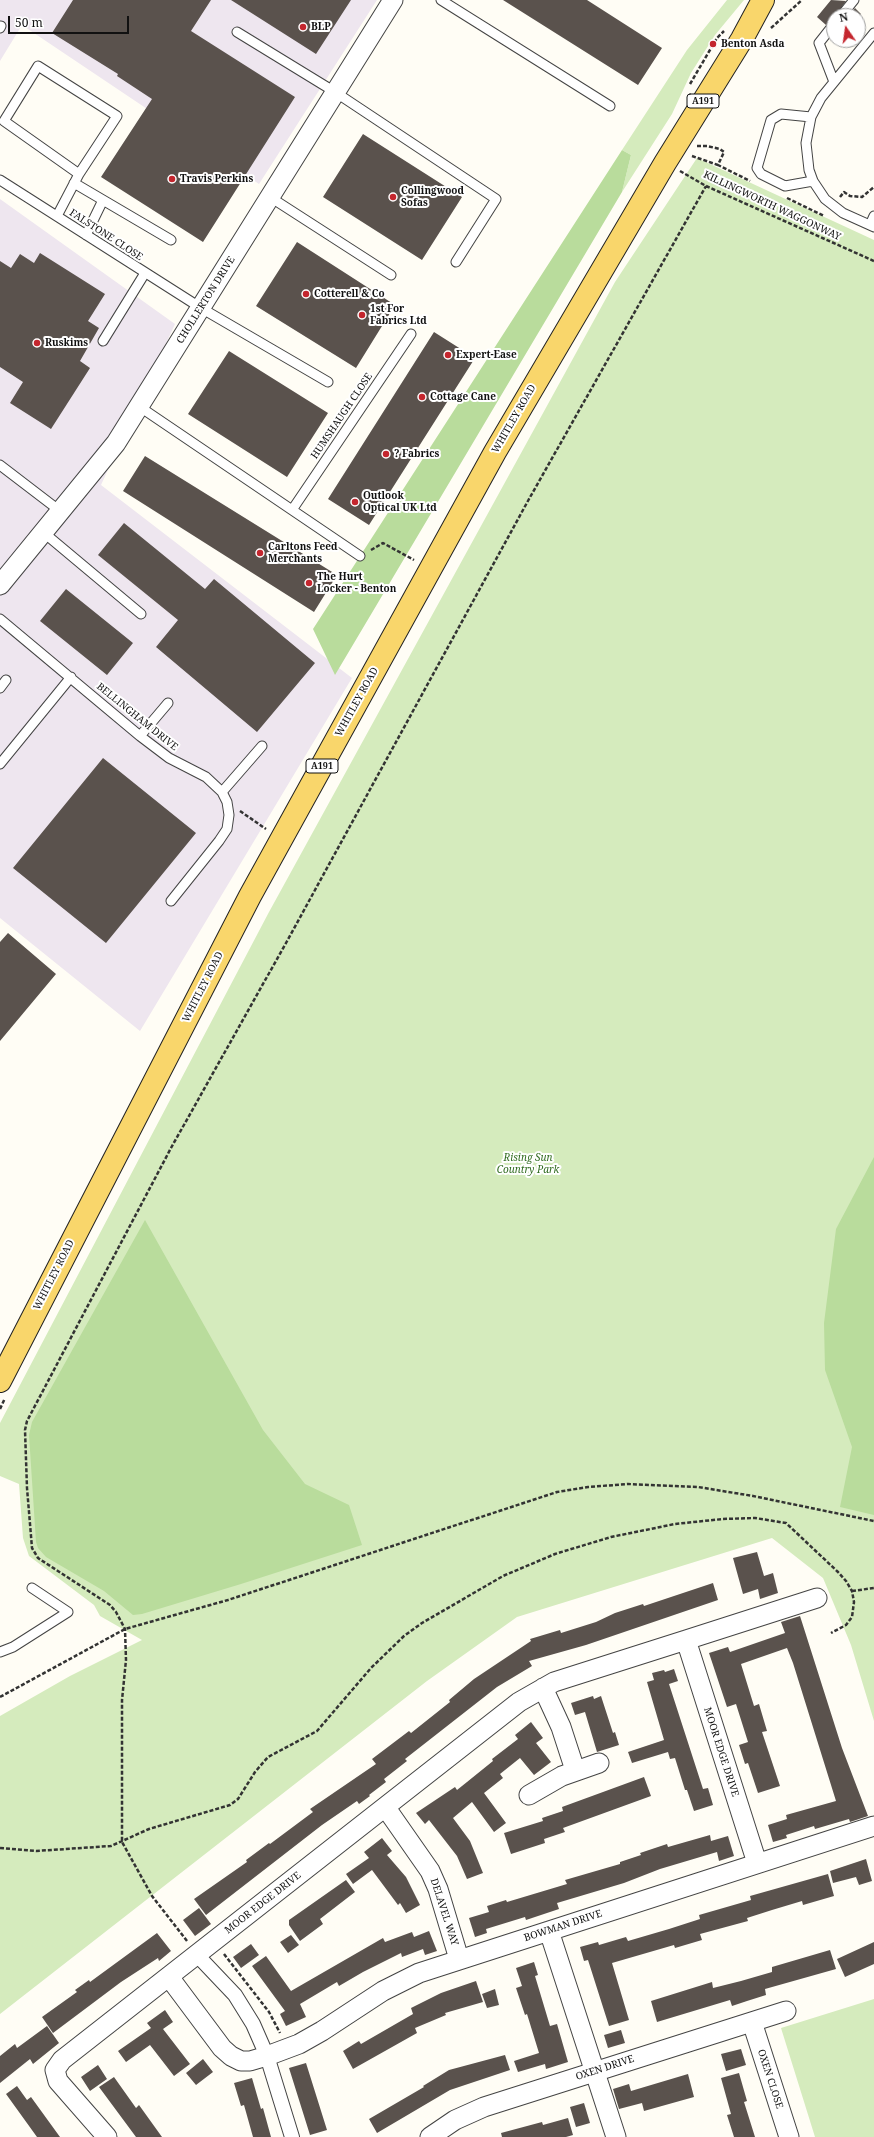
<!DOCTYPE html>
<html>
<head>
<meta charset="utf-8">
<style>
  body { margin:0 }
  #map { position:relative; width:874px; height:2137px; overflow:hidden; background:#fffdf5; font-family:"Noto Serif",serif }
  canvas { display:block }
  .north { position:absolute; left:826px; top:8px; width:40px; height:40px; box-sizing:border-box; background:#fff; border:1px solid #a0a0a0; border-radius:50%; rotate:347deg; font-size:11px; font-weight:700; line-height:16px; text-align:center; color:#111 }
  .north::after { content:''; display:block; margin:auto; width:14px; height:18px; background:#c4262e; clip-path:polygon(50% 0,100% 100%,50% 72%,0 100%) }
  .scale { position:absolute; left:8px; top:16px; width:121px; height:18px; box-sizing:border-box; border:2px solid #111; border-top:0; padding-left:5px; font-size:12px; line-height:14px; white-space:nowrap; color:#111; -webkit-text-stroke:3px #fff; paint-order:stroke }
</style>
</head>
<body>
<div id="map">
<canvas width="874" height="2137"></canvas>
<div class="north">N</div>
<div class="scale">50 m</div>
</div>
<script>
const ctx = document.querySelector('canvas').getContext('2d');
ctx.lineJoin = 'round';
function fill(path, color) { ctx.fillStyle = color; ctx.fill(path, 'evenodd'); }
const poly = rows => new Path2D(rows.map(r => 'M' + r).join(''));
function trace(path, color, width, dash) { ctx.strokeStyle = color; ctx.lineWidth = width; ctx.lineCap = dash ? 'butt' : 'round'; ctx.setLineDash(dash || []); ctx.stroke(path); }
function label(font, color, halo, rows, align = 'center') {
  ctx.font = font + ' "Noto Serif",serif'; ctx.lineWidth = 4; ctx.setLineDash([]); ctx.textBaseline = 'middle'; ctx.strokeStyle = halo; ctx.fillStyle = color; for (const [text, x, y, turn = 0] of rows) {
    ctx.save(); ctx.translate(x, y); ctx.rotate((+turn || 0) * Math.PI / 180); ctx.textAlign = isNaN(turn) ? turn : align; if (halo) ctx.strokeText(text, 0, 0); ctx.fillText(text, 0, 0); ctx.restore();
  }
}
const industrial = poly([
  [0,0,377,0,259,184,22,25,0,61],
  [0,199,175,324,101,485,352,678,140,1031,0,918]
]);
const green = poly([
  [727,0,744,0,715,35,691,73,672,114,622,192,631,155,622,150,687,50],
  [697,158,874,240,874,1721,851,1645,823,1578,772,1538,517,1617,427,1681,0,2014,0,1716,70,1676,142,1640,100,1616,94,1605,29,1556,23,1538,19,1484,0,1476,0,1423,269,912,615,282],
  [874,1999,874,2137,815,2137,781,2028]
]);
const forest = poly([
  [622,150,631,155,622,192,335,675,313,629],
  [874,1157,874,1515,840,1507,852,1447,825,1370,824,1323,836,1229],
  [145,1220,263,1430,305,1484,349,1505,362,1545,241,1584,142,1614,133,1615,104,1591,46,1557,38,1548,36,1542,29,1435,32,1422]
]);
const building = poly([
  [73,0,211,0,191,31,295,97,203,242,101,177,152,99,117,76,118,74,52,33],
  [231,0,351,0,316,54],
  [503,0,587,0,662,48,638,85],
  [831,0,846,1,834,18,826,25,817,17],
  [855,8,861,14,858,17,849,16],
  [363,134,462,197,422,260,323,197],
  [297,242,395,305,356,368,256,306],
  [40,253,105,294,88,321,99,328,80,361,90,368,51,429,10,403,23,382,0,367,0,261,11,268,20,254,34,263],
  [434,332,475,358,369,525,328,499],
  [229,351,328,413,287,477,188,414],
  [145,456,337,575,314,612,123,491],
  [124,523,205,589,214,579,315,663,257,732,156,647,178,620,98,555],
  [66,589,133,643,107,675,40,621],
  [103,758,196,833,106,943,13,868],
  [8,933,56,974,0,1041,0,942],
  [757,1552,764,1576,773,1573,778,1593,760,1599,758,1589,743,1594,733,1558],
  [713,1583,718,1600,586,1645,529,1661,532,1666,497,1687,405,1759,407,1761,384,1779,386,1782,369,1795,370,1796,359,1804,357,1801,322,1825,206,1915,194,1899,247,1862,246,1860,269,1843,270,1844,313,1812,310,1809,376,1764,372,1759,409,1731,411,1733,450,1702,449,1700,474,1679,531,1641,530,1639,560,1630,561,1633,596,1622,615,1613,643,1604,644,1606],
  [800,1616,842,1748,868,1816,850,1822,849,1819,815,1829,814,1826,786,1835,787,1838,773,1842,768,1825,787,1819,786,1815,836,1801,793,1663,787,1648,741,1664,754,1706,759,1704,767,1731,762,1732,780,1786,758,1793,748,1763,745,1764,739,1745,748,1742,736,1704,727,1707,709,1653,728,1647,730,1652,785,1633,781,1622],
  [674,1669,678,1681,669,1684,703,1789,708,1788,713,1805,694,1811,687,1790,685,1790,675,1758,670,1759,668,1752,632,1763,628,1752,664,1740,647,1682,654,1680,652,1673,664,1670,665,1672],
  [593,1696,594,1699,601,1696,613,1733,615,1732,619,1745,597,1752,585,1712,575,1715,571,1703],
  [531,1722,543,1738,536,1743,551,1762,534,1775,520,1758,500,1774,503,1778,484,1793,506,1823,494,1832,472,1802,453,1818,470,1841,483,1873,467,1879,457,1856,429,1820,425,1824,416,1813,455,1787,457,1790,467,1782,493,1761,492,1759,518,1739,515,1735],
  [644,1777,651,1796,563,1828,565,1832,544,1839,545,1843,511,1854,504,1833,543,1821,542,1818,563,1811,562,1807],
  [710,1835,711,1841,728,1836,734,1856,719,1861,717,1852,660,1869,624,1883,557,1903,559,1909,526,1920,525,1917,486,1929,487,1933,475,1937,469,1918,489,1912,487,1906,506,1900,507,1902,567,1884,565,1880,620,1864,620,1862,641,1855,640,1853,667,1844,668,1847],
  [382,1838,392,1851,387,1855,406,1877,420,1905,406,1913,400,1903,398,1905,372,1870,353,1884,346,1874,369,1858,364,1852],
  [866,1859,872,1881,859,1885,856,1877,833,1883,830,1871],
  [828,1874,834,1896,803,1905,802,1901,772,1910,747,1918,748,1921,700,1934,702,1940,675,1948,674,1945,612,1963,629,2020,609,2026,588,1960,584,1961,580,1947,598,1942,599,1945,626,1937,628,1941,669,1929,700,1919,699,1915,751,1900,750,1896],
  [346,1880,355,1892,320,1919,323,1924,300,1941,289,1925,289,1920],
  [199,1908,211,1924,195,1936,183,1920],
  [429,1931,437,1951,425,1955,423,1949,402,1957,401,1953,363,1972,339,1986,337,1982,300,2004,306,2017,286,2026,280,2014,285,2011,252,1966,266,1956,291,1991,383,1938,385,1942,412,1932,414,1937],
  [157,1933,171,1951,159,1961,158,1958,121,1982,53,2033,42,2017,77,1992,75,1990,89,1980,90,1982],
  [291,1935,299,1945,288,1953,280,1942],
  [874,1942,874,1964,845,1977,837,1959],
  [251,1944,259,1955,241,1968,233,1957],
  [830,1950,836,1969,765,1989,766,1995,747,2001,732,2006,730,2000,657,2022,651,2001,712,1982,713,1988,741,1981,772,1972,772,1967],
  [534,1962,538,1975,535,1976,550,2026,557,2024,568,2062,546,2069,545,2064,518,2072,514,2061,539,2053,527,2014,525,2015,516,1988,522,1986,516,1968],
  [476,1981,483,2002,445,2013,446,2015,415,2028,417,2033,353,2069,343,2051,359,2041,361,2044,413,2014,411,2008,441,1993],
  [495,1989,499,2005,487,2008,482,1994],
  [165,2010,173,2022,163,2029,190,2064,174,2076,150,2045,126,2062,118,2051,151,2028,147,2023],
  [47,2026,59,2043,33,2064,30,2059,0,2083,0,2056,15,2044,17,2048],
  [621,2030,625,2043,608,2048,604,2035],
  [741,2049,746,2065,726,2071,721,2054],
  [505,2055,510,2070,450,2090,377,2133,369,2119,424,2087,423,2086,449,2070],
  [203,2059,213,2072,196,2085,186,2073],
  [306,2063,327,2130,310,2135,289,2068],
  [98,2065,107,2079,90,2091,81,2077],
  [739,2073,747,2101,744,2102,755,2137,734,2137,727,2115,731,2114,721,2078],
  [688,2074,694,2097,644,2111,642,2103,619,2109,613,2089,629,2084,631,2091],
  [114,2077,136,2108,139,2105,162,2137,136,2137,99,2087],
  [252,2078,261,2109,263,2108,271,2137,253,2137,244,2105,241,2106,234,2083],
  [17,2086,27,2100,31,2097,60,2137,37,2137,6,2094],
  [584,2103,590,2123,576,2127,570,2107],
  [568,2118,573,2135,566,2137,502,2137,501,2133,542,2122,543,2125]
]);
const path = poly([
  [771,28,802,0],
  [690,84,717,38,724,31],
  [697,146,707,146,720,149,724,152,718,165,750,181],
  [692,156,718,165],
  [680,171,706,186,874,261],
  [840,197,844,192,850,196,862,197,874,187],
  [787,198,824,216],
  [371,550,383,543,414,560],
  [240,811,266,829],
  [0,1409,5,1398],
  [852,1591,874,1588],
  [0,1697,125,1629,228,1600,557,1492,588,1487,628,1484,698,1487,753,1496,874,1521],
  [0,1848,36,1851,111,1846,149,1829,230,1805,238,1799,255,1772,268,1757,317,1731,371,1668,404,1636,422,1623,503,1576,555,1554,611,1537,675,1524,723,1519,755,1518,786,1523,838,1572,846,1581,852,1591,854,1602,852,1617,846,1625,831,1633],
  [187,1941,152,1896,122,1842,122,1700,126,1660,125,1629,116,1612,110,1605,38,1558,32,1548,27,1488,25,1430,27,1421,171,1148,286,943,529,499,706,186],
  [224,1954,269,2012,280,2033]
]);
const service = poly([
  [441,0,610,106],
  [841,16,854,0],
  [0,28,1,26],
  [237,32,335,92,496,199,456,262],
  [874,33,821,98,811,117,806,143,809,170,813,181,825,199,843,213,874,227],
  [834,82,819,43,834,24],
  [811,117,781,114,771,120,757,168,761,174,785,186,813,181],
  [0,180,201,308,328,382],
  [74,183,171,240],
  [270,197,391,275],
  [57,216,79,174,117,116,38,66,4,121,79,174],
  [870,225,874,216],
  [86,235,103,200],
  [103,341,145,273],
  [140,407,360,556],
  [0,465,60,511],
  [292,510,411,334],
  [43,532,141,614],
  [0,619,140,736,169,758,206,777,222,792,227,802,229,815,227,829,219,841,171,901],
  [0,688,6,680],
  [140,736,168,703],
  [0,764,71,677],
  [222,792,262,746],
  [0,1652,13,1647,68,1612,32,1588]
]);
const pedestrian = poly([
  [197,1955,235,1995,253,2024,267,2056,292,2137]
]);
const minor = poly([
  [0,585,116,443,393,0],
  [686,1640,817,1598],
  [543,1688,561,1727,575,1770],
  [529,1795,562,1776,599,1763],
  [386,1808,430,1871,438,1889,459,1959],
  [549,1931,616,2137],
  [169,1977,222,2048,231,2056,241,2061,250,2061,267,2056,299,2044,322,2031,383,1991,419,1973,874,1826],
  [752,2022,789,2137],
  [107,2137,58,2081,55,2070,62,2060,519,1702,554,1682,686,1640,757,1863],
  [430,2137,455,2120,484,2107,786,2011]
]);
const primary = poly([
  [0,1381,250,896,495,452,665,163,742,39,763,0]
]);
const markers = [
  [303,27,4,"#c4262e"],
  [713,44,4,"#c4262e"],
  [172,179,4,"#c4262e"],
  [393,197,4,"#c4262e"],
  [306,294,4,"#c4262e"],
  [362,315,4,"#c4262e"],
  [37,343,4,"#c4262e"],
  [448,355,4,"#c4262e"],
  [422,397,4,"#c4262e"],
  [386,454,4,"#c4262e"],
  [355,502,4,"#c4262e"],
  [260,553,4,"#c4262e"],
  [309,583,4,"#c4262e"]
];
const shields = [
  [703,101,32],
  [322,766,32]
];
const shieldNames = [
  ["A191",703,101],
  ["A191",322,766]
];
const poiNames = [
  ["BLP",311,27],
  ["Benton Asda",721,44],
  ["Travis Perkins",180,179],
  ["Collingwood",401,191],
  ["Sofas",401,203],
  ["Cotterell & Co",314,294],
  ["1st For",370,309],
  ["Fabrics Ltd",370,321],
  ["Ruskims",45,343],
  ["Expert-Ease",456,355],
  ["Cottage Cane",430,397],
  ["? Fabrics",394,454],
  ["Outlook",363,496],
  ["Optical UK Ltd",363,508],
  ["Carltons Feed",268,547],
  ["Merchants",268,559],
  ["The Hurt",317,577],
  ["Locker - Benton",317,589]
];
const streetNames = [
  ["KILLINGWORTH WAGGONWAY",772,206,25],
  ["FALSTONE CLOSE",106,235,33],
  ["CHOLLERTON DRIVE",206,300,-58],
  ["HUMSHAUGH CLOSE",342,416,-56],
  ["WHITLEY ROAD",514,419,-60],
  ["WHITLEY ROAD",357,702,-61],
  ["BELLINGHAM DRIVE",137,717,39],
  ["WHITLEY ROAD",203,987,-63],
  ["WHITLEY ROAD",54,1275,-63],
  ["MOOR EDGE DRIVE",721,1752,72],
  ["MOOR EDGE DRIVE",263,1903,-38],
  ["DELAVEL WAY",444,1912,72],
  ["BOWMAN DRIVE",563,1926,-18],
  ["OXEN DRIVE",605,2068,-18],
  ["OXEN CLOSE",770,2079,72]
];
const parkNames = [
  ["Rising Sun",528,1158],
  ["Country Park",528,1170]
];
fill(industrial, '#eee6ef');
fill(green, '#d5ebbd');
fill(forest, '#b9dc9c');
fill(building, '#5a524d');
trace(service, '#444', 11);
trace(pedestrian, '#444', 16);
trace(minor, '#444', 21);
trace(primary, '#222', 24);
trace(path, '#333', 2.5, [4, 2]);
trace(service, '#fff', 9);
trace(pedestrian, '#fff', 14);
trace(minor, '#fff', 19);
trace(primary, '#f9d66b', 22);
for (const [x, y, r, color] of markers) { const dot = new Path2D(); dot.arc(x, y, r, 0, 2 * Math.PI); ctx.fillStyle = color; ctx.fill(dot); trace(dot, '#fff', 1.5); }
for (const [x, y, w] of shields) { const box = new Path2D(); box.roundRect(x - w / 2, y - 7, w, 14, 3); ctx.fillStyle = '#fff'; ctx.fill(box); trace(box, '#111', 1); }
label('bold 9px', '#111', null, shieldNames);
label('bold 10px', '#111', '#fff', poiNames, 'left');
label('10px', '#111', '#fff', streetNames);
label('italic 10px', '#2f6b1f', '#fff', parkNames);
</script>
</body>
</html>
